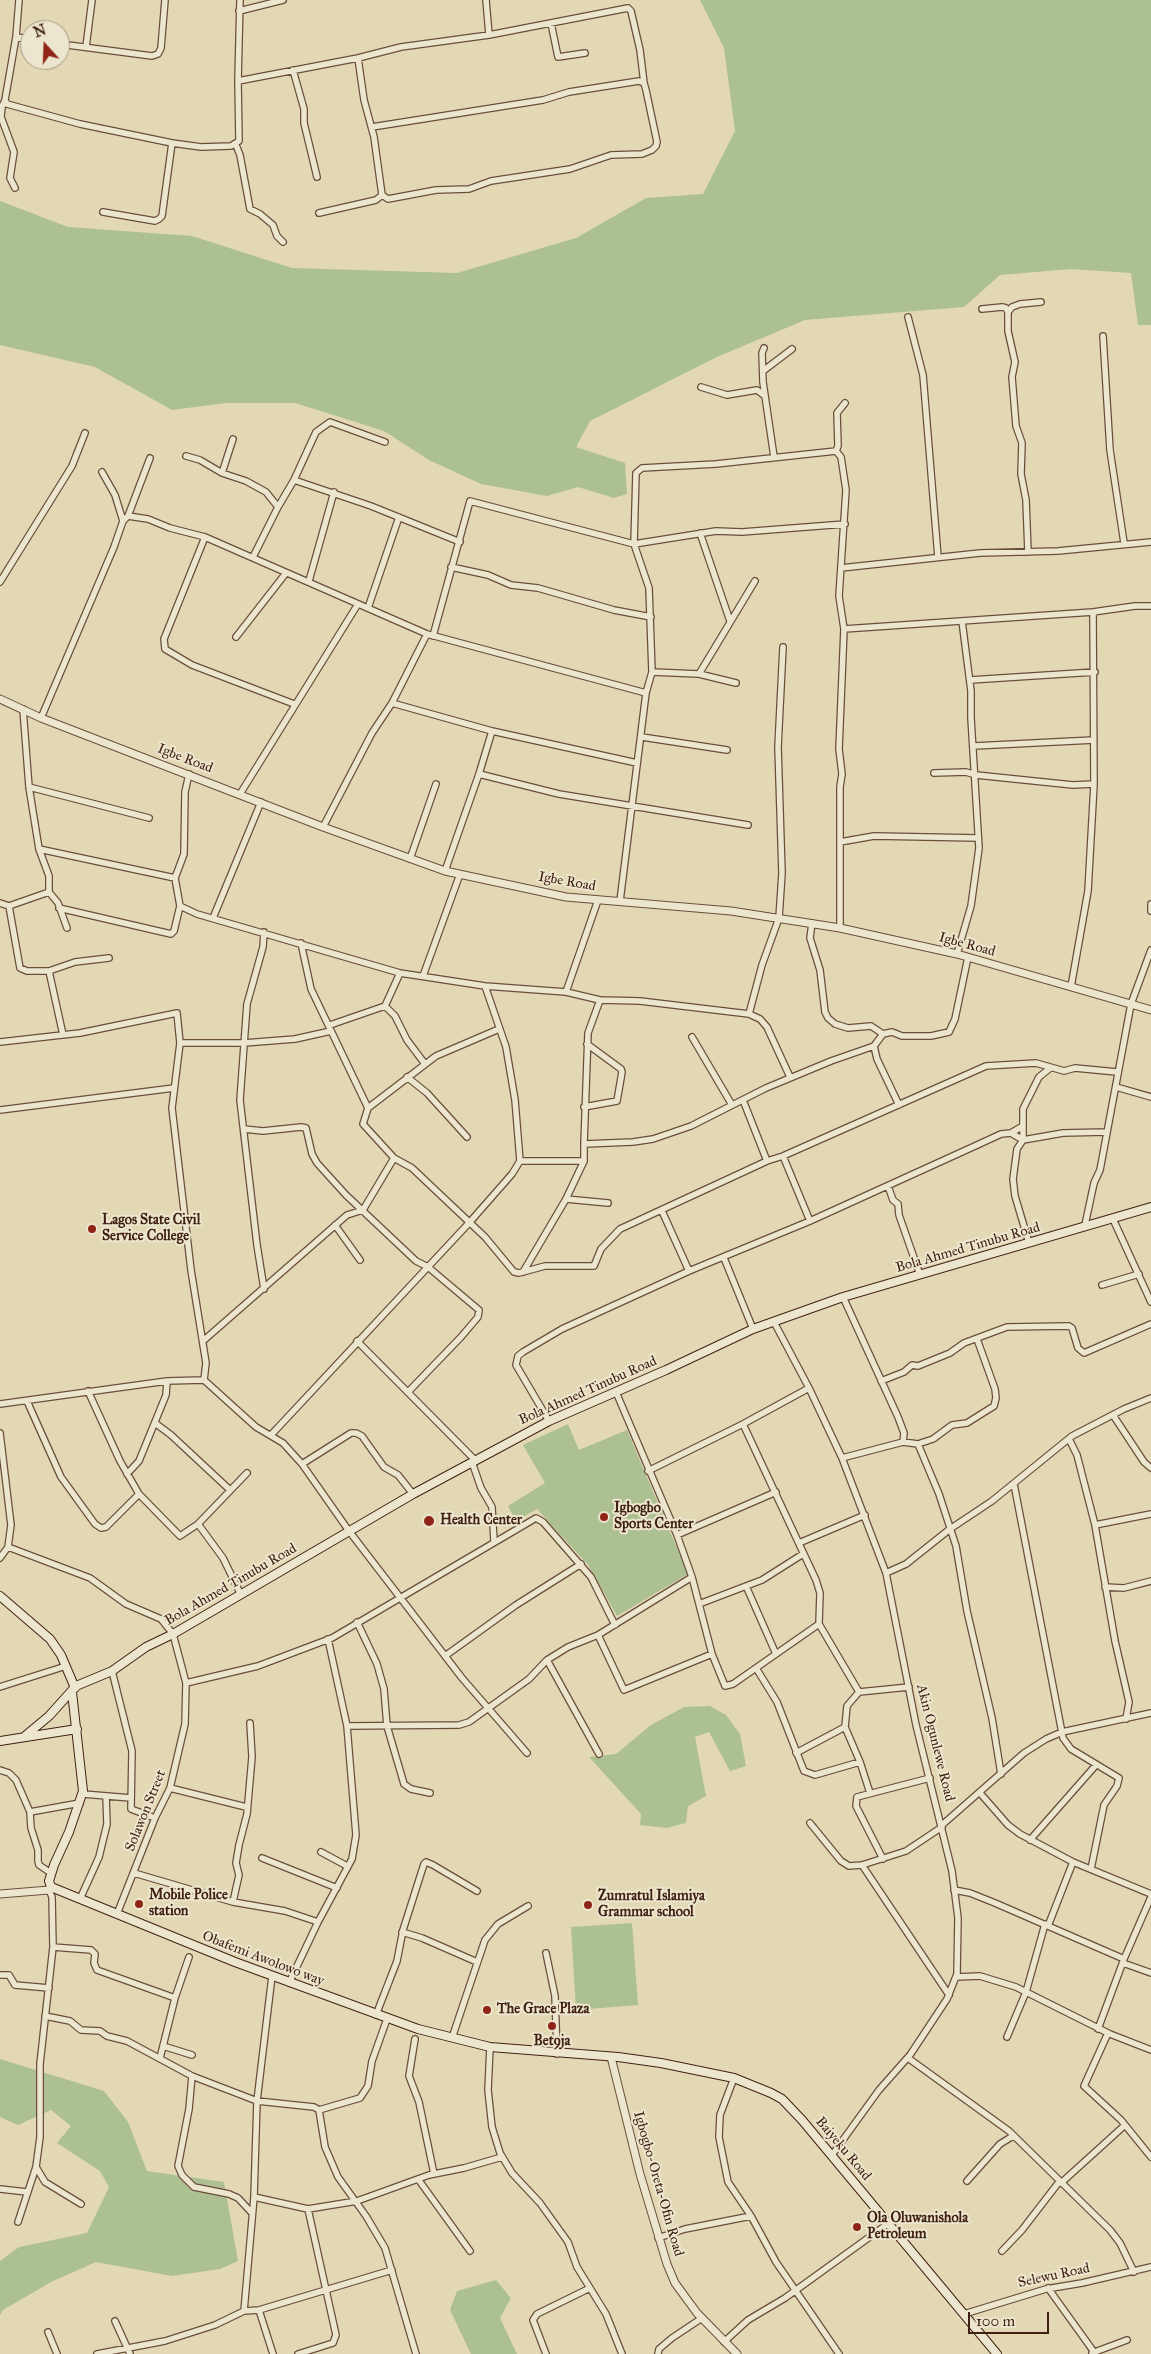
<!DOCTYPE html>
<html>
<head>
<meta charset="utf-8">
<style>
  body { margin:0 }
  #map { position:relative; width:1151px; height:2354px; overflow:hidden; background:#e3d8b4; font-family:"IM FELL Great Primer",serif }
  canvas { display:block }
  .north { position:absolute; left:20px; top:20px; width:50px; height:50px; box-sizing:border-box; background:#ede6ce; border:1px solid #a89784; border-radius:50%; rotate:340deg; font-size:14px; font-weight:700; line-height:20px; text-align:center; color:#412014 }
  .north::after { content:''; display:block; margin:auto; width:18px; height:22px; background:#8f2418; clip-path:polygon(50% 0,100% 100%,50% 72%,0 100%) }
  .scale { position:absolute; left:968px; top:2312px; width:81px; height:22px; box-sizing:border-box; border:2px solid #412014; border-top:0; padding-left:6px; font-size:15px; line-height:18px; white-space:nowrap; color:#412014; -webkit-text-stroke:4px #ede6ce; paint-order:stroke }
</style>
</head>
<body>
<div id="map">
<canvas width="1151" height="2354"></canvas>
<div class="north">N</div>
<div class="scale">100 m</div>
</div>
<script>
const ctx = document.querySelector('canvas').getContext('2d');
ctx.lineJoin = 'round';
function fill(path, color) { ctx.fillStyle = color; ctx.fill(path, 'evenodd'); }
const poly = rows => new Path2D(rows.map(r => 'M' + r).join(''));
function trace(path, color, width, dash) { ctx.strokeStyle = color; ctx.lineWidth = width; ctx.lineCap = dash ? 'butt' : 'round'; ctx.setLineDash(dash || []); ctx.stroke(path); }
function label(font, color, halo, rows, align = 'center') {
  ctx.font = font + ' "IM FELL Great Primer",serif'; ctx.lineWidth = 4; ctx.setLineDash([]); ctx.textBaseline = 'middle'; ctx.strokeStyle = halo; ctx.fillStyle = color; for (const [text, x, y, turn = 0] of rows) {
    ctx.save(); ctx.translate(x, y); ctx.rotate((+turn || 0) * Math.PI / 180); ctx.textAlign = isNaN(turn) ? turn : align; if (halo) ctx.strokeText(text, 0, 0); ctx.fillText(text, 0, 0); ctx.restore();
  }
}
const green = poly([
  [700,0,1151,0,1151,325,1138,325,1131,273,1071,269,1000,275,964,307,805,320,717,357,590,421,576,447,625,463,627,494,614,498,578,487,547,496,481,484,429,460,384,431,295,403,226,403,172,410,95,367,0,345,0,201,68,227,192,236,292,268,457,273,576,238,646,198,703,194,735,131,724,48],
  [568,1424,579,1450,627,1430,688,1574,617,1616,588,1565,537,1509,516,1521,508,1506,545,1483,523,1445],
  [710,1706,726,1715,740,1734,746,1766,730,1771,709,1732,695,1737,706,1796,688,1806,686,1823,667,1828,640,1825,641,1814,589,1757,616,1754,651,1725,684,1707],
  [632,1923,638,2005,576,2010,571,1927],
  [0,2059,104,2091,128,2122,147,2171,224,2182,238,2261,220,2269,172,2276,96,2262,53,2281,3,2310,0,2315,0,2261,19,2247,87,2233,109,2187,100,2171,57,2143,71,2126,51,2110,18,2125,0,2117],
  [496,2280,511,2298,500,2318,517,2354,471,2354,450,2310,457,2291]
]);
const minor = poly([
  [486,0,489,35],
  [239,11,283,0],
  [551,23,558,57,585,53],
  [16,37,30,39],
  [60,44,152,56,158,54,161,48,165,0],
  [86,47,92,0],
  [358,58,364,100,374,137,382,195,388,199,436,190,469,189,491,181,570,169,611,155,642,154,652,150,656,146,657,142,646,90,644,83,639,81,569,92,543,100,372,127],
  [293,70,304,109,304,123,317,177],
  [238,81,240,0],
  [5,100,16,37,19,0],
  [0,106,2,107,5,100,7,104,80,124,172,143,201,147,231,146,239,141,238,81,358,58,401,47,489,35,628,8,631,11,640,50,644,83],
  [2,107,1,117,14,152,10,178,15,188],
  [236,145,240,155,250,209,260,214,273,225,277,236,283,242],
  [103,212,155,221,159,219,162,216,172,143],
  [319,213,376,200,382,195],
  [982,309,1002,307,1006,308,1008,312],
  [908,317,923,375,938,557],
  [1103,336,1110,450,1124,543],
  [764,348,762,353,763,382,774,457],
  [763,371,792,349],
  [701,387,727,395,757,390,765,396],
  [836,451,838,446,837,413,845,403],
  [186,456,200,460,222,473,246,481,266,492,278,507],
  [102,472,115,495,123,521],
  [222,473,233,439],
  [294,480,371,506,460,542],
  [128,516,148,519,170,528,205,537,427,634,646,693],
  [700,533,730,621],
  [205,537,164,639,165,649,192,665,294,704],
  [1028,552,1026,500,1021,474,1022,443,1016,426,1012,377,1015,362,1008,331,1008,312,1012,307,1020,304,1041,302],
  [253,557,278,507,294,480,316,432,330,422,385,442],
  [451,567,488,575,511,585,538,588,614,610,651,617],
  [841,568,980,553,1058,551,1151,542],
  [309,581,334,492],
  [0,582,72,466,85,433],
  [368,608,399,517],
  [844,629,1093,612,1135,606,1151,606],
  [433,636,470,501,634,544,716,531,742,532,845,524],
  [236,637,286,573],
  [652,672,699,674,736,683],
  [699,674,755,581],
  [970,680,1095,672],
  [392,703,492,731,637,763],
  [23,709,29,787,39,849,49,876,49,892,58,903,67,928],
  [41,718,114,547,123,521,128,516,150,458],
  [642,737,727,750],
  [974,746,1094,740],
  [934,773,966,772,976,775,1073,785,1094,784],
  [189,774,185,792,184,854,175,878,180,906,197,914,400,973,485,986,566,992,600,1000,640,1001,749,1014,760,1019,767,1027,790,1077],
  [479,774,559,794,748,825],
  [29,787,149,818],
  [240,794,358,604],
  [323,827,372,733,392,703,427,634],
  [840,842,874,836,978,838],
  [39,849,175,878],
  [410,859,436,784],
  [445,871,479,774,492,731],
  [620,901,646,693,652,672,649,588,634,544,636,473,642,468,716,464,836,451,841,457,846,490,839,596,844,629,839,749,842,774,840,787,840,928],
  [0,903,9,906,49,892],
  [1151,904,1151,911],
  [9,906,20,968,27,971,49,971,63,1035],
  [59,908,171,934,174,931,180,906],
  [213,918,261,802],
  [812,923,810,938,820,970,825,1012,828,1018,835,1024,848,1028,871,1026,883,1034],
  [264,932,263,947,247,1004,240,1100,257,1245,264,1289],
  [301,943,311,989,368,1108],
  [957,954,971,906,979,848,971,718,971,691,962,621],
  [49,971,75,962,109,958],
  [423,976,460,874],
  [1071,987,1088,891,1094,784,1093,612],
  [566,992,598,900],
  [385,1006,395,1016,407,1040,425,1064],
  [749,1014,762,965,779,918,782,873,778,747,783,647],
  [330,1025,385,1006,400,973],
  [499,1029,436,1056,368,1108,363,1124,394,1158,412,1168,485,1237,514,1272,519,1273,545,1266,594,1266,601,1249,620,1229,767,1161,783,1156,986,1066,1036,1063,1064,1071,1075,1068,1117,1072],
  [692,1037,732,1105],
  [0,1042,80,1033,177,1013,180,1043,172,1108,191,1270,206,1363,204,1380],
  [180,1043,244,1043,295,1039,331,1031],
  [874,1046,877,1059,899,1105],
  [407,1077,427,1093,467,1137],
  [1116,1087,1151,1097],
  [743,1100,767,1161],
  [584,1107,617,1101,622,1072,621,1069,587,1044],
  [0,1110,174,1088],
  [244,1129,263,1131,301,1127,306,1128,312,1154,317,1163,346,1195,416,1261,428,1267,479,1310,478,1317,461,1337,409,1391],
  [1011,1133,1023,1140,1063,1133,1105,1132],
  [584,1144,588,1033,600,1000],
  [783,1156,810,1221],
  [520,1161,584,1161,566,1199,523,1272],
  [584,1161,584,1144,633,1142,653,1139,691,1126,766,1088,831,1061,874,1046,883,1034,892,1032,902,1036,931,1036,949,1032,955,1019,968,957],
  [888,1186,893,1200,898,1204,899,1215,920,1275],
  [566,1199,608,1203],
  [662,1211,689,1271],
  [1113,1219,1151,1302],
  [335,1225,360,1260],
  [1085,1225,1094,1183,1100,1170,1131,1004,1151,950],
  [1029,1243,1015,1196,1013,1179,1017,1149,1023,1140,1023,1109,1039,1077,1049,1069],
  [724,1258,753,1329],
  [1102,1285,1139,1274],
  [843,1297,898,1417,904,1433,903,1442],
  [774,1322,809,1388,842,1458,886,1573,916,1725,952,1871,958,1918,957,1974,947,1999,910,2055,879,2090,832,2155],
  [203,1341,347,1215,363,1210,394,1158],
  [357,1341,475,1460],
  [881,1381,904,1372,912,1365,918,1366,950,1353,964,1343,1007,1327,1069,1326,1072,1328,1078,1348,1084,1353,1151,1324],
  [88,1391,120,1461,139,1494,180,1536,198,1524,247,1473],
  [616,1392,677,1535,692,1577,712,1654,725,1686,733,1684,819,1624],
  [27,1401,61,1477,95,1524,101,1528,106,1527,139,1494],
  [0,1404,167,1381,204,1380,256,1427,283,1443,302,1464,349,1531,462,1678,527,1753],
  [1113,1415,1144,1462,1151,1468],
  [549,1421,516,1365,518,1356,523,1352,562,1329,689,1271,810,1221,975,1146,1001,1134,1011,1133,1023,1126],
  [155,1423,171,1435,230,1490],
  [743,1424,816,1580,820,1593,819,1624,859,1692],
  [0,1433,11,1525,8,1547,0,1558],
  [271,1435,469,1223,512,1174,520,1161,515,1100,506,1047,485,986],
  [1069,1439,1077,1455,1095,1525,1115,1641,1129,1702,1126,1719],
  [918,1444,939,1494,956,1546,967,1611,992,1718,1001,1774],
  [842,1458,903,1442,918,1444,933,1439,952,1425,967,1423,994,1406,996,1398,995,1389,977,1339],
  [472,1462,481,1488,492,1507,494,1541],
  [302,1464,351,1433,356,1433,362,1436,384,1467,398,1475,413,1494],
  [648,1471,743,1424,809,1388],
  [127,1474,139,1461,166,1395,167,1381],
  [1014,1484,1063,1738,1071,1749,1119,1778,1117,1786,1104,1805,1091,1869],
  [198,1524,223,1558,241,1595],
  [1095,1525,1151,1514],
  [677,1535,776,1492],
  [799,1543,865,1515],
  [8,1547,90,1578,126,1604,161,1619,173,1634,186,1683,185,1724,170,1788,155,1818,117,1914],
  [886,1573,906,1564,950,1529,992,1501,1072,1436,1124,1409,1151,1398],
  [746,1586,776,1654],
  [1105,1587,1124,1588,1151,1581],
  [699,1604,762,1580,803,1554],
  [357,1622,377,1664,384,1689,387,1726,404,1784,411,1789,430,1793],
  [598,1635,624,1690,712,1654],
  [445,1656,516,1605,581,1564],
  [547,1660,599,1754],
  [756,1668,777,1702,804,1771,815,1775,860,1762],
  [112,1671,132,1751,131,1809,155,1818],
  [186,1683,258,1666,332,1638,536,1518,543,1522,591,1577,615,1625],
  [0,1687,66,1666],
  [347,1726,459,1725,469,1722,529,1679,547,1660,568,1647,598,1635,692,1577],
  [796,1753,845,1727],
  [0,1770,9,1773,16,1780,30,1812,80,1803],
  [170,1788,246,1807],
  [870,1793,860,1762,845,1727,847,1706,859,1692,909,1687],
  [980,1793,1008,1825,1020,1834,1073,1862,1151,1894],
  [83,1794,131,1798],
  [30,1812,31,1828,38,1850,38,1861,39,1865,51,1873],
  [810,1823,841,1861,849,1866,862,1865,906,1851,942,1827],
  [942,1825,1024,1753,1046,1739,1062,1732,1151,1713],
  [1030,1840,1096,1765],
  [321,1852,347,1866],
  [262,1858,337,1888],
  [883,1859,856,1806,857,1797,930,1778],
  [862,1865,949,1995],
  [134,1873,233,1902,285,1911,318,1922],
  [954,1890,970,1893,995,1903,1124,1959],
  [80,1899,99,1857,107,1824,106,1796],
  [233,1902,239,1875,236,1863,239,1845,247,1814,252,1757,250,1723],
  [1048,1926,1073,1862],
  [402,1932,422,1938,477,1962],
  [53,1947,91,1950,95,1954,94,1963,97,1970,175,1998,160,2058],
  [546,1953,555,1996,557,2054],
  [1123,1963,1151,1973],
  [0,1975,9,1975,15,1985,49,1988],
  [956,1977,980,1976,1016,1987,1110,2034,1151,2050],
  [289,1983,318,1922,352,1859,356,1835,347,1726,328,1639],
  [175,1998,189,1957],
  [376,2015,397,1961,403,1930,424,1864,426,1862,433,1865,477,1891],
  [45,2016,70,2021,81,2030,100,2031,107,2036,127,2041,192,2076,257,2101,314,2107,319,2110,325,2147,338,2177,366,2216,385,2248,416,2354],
  [1098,2029,1124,1959,1151,1897],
  [1108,2033,1084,2086,1121,2120,1151,2157],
  [1007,2037,1026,1992,1045,1924],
  [452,2038,485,1940,498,1924,528,1906],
  [415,2039,409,2076,419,2102,434,2174],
  [163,2046,192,2055],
  [490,2047,488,2090,492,2127,500,2153,512,2173,540,2203,568,2242,577,2267,606,2314,622,2354],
  [908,2058,1009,2131,1110,2230,1120,2243,1134,2272],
  [192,2076,189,2109,178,2166,182,2175,194,2187,229,2194,238,2198,251,2212],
  [734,2078,720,2115,719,2137,728,2182,751,2216,776,2262,839,2354],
  [319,2110,360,2098,368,2086,372,2061,387,2019],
  [36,2167,45,2182,81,2204],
  [418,2179,470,2251],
  [967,2181,1000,2144,1013,2136],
  [1061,2183,1125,2125],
  [0,2189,27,2192],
  [254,2197,308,2209,357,2201,429,2175,464,2168,502,2157],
  [18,2222,36,2167,40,2137,40,2064,53,1947,52,1897,49,1890,52,1888],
  [658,2238,685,2229,751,2216],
  [1002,2251,1022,2230,1059,2182],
  [1048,2288,1094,2352],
  [259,2310,392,2270],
  [244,2311,254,2197,257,2101,272,1976],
  [964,2314,1046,2289,1082,2283,1151,2267],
  [115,2321,130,2354],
  [48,2332,57,2354],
  [724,2342,748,2320,785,2298,889,2223],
  [1092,2353,1127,2340],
  [97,2354,165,2341,215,2325,244,2311,259,2310,273,2354],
  [298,2354,333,2343,336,2335,308,2209],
  [546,2354,533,2320,537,2314,590,2288],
  [658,2354,659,2349,672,2338,702,2318]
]);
const tertiary = poly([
  [0,699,41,718,323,827,445,871,566,897,731,911,840,928,957,954,1151,1010],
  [0,1894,49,1890],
  [611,2057,640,2174,667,2264,675,2283,697,2313,737,2354]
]);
const secondary = poly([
  [0,1596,50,1639,61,1655,75,1688],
  [72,1692,83,1791,69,1832,54,1865,49,1881,51,1887,235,1962,418,2029,490,2047,618,2057,661,2063,734,2078,771,2093,782,2099,802,2120,997,2354],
  [25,1736,49,1716,76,1686,112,1671,146,1647,173,1634,413,1494,549,1421,666,1370,753,1329,843,1297,1151,1207],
  [0,1741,77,1729]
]);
const markers = [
  [92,1229,5,"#8f2418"],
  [604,1517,5,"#8f2418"],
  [429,1521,6,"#8f2418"],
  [139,1904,5,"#8f2418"],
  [588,1905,5,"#8f2418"],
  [487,2010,5,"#8f2418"],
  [552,2026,5,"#8f2418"],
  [857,2227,5,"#8f2418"]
];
const streetNames = [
  ["Igbe Road",185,759,21],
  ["Igbe Road",567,882,10],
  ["Igbe Road",967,945,15],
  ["Bola Ahmed Tinubu Road",968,1248,-16],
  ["Bola Ahmed Tinubu Road",588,1391,-24],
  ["Bola Ahmed Tinubu Road",231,1585,-30],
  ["Akin Ogunlewe Road",935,1743,76],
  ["Solawon Street",146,1811,-68],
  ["Obafemi Awolowo way",263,1959,21],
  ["Baiyeku Road",843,2149,50],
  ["Igbogbo-Oreta-Ofin Road",658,2184,74],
  ["Selewu Road",1054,2276,-12]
];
const poiNames = [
  ["Lagos State Civil",102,1221],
  ["Service College",102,1237],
  ["Igbogbo",614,1509],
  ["Sports Center",614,1525],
  ["Health Center",440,1521],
  ["Mobile Police",149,1896],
  ["station",149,1912],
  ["Zumratul Islamiya",598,1897],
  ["Grammar school",598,1913],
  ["The Grace Plaza",497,2010],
  ["Bet9ja",552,2042,"center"],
  ["Ola Oluwanishola",867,2219],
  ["Petroleum",867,2235]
];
fill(green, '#adc092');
trace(minor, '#6a4e3c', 8);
trace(tertiary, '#6a4e3c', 9);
trace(secondary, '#412014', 10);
trace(minor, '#ede6ce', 5.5);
trace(tertiary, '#ede6ce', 7);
trace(secondary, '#ede6ce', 8);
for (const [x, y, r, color] of markers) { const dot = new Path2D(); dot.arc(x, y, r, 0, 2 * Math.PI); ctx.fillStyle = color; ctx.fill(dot); trace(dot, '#ede6ce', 2); }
label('14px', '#412014', '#ede6ce', streetNames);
label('bold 14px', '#412014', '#ede6ce', poiNames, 'left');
</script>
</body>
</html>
